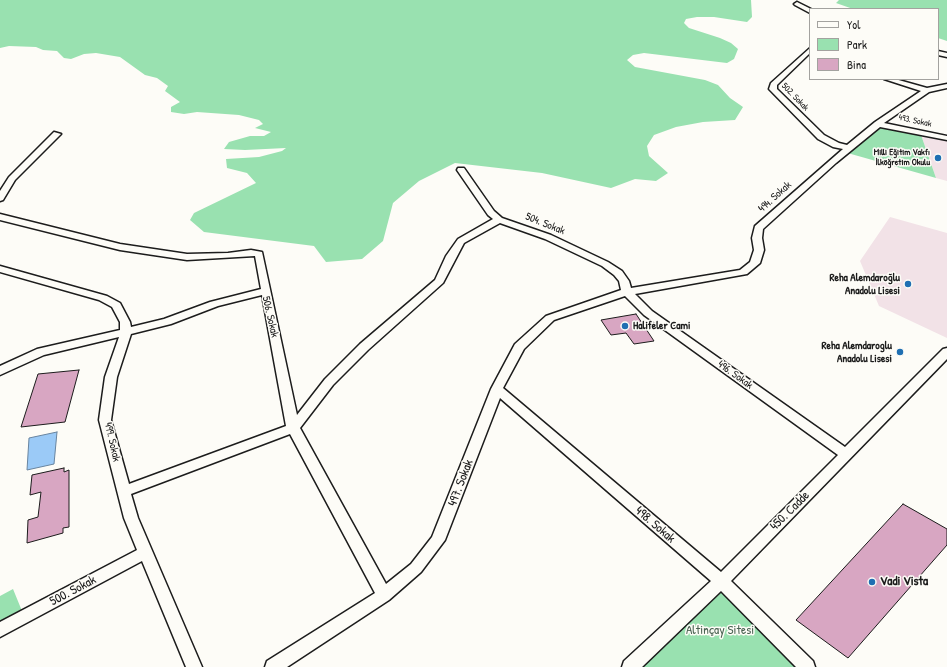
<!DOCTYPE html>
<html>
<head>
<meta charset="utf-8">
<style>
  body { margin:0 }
  #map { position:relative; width:947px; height:667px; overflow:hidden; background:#fdfcf7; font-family:"Patrick Hand",sans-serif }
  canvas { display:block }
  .legend { position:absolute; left:809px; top:8px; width:130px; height:72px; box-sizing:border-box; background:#fdfcf7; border:1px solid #a3a29f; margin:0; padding:5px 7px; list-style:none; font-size:12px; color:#1c1c1c }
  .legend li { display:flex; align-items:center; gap:8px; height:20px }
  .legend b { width:20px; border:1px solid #a3a29f }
</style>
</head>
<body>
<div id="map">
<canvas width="947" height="667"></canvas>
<ul class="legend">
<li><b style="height:5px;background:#fdfcf7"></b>Yol</li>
<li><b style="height:11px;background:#99e1b0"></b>Park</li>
<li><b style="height:11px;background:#d8a6c2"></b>Bina</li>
</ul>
</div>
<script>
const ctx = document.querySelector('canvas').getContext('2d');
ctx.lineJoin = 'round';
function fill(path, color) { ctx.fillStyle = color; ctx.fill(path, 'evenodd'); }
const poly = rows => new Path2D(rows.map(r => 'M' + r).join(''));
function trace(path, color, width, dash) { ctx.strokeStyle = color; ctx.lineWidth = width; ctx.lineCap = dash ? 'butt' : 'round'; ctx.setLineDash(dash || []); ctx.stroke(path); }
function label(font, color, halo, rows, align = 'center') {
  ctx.font = font + ' "Patrick Hand",sans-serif'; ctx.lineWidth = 3; ctx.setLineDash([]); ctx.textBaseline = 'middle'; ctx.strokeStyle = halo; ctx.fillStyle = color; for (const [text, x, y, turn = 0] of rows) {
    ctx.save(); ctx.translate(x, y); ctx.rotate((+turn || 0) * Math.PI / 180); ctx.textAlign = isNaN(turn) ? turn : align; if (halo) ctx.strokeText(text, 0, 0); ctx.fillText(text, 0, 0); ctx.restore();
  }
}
const built = poly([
  [920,132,947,138,947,181,936,178],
  [890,217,947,233,947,338,879,306,860,261]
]);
const green = poly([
  [0,0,751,0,752,17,747,22,714,17,697,17,686,19,684,23,689,28,720,38,731,43,738,49,734,59,727,63,644,53,633,55,627,60,635,67,705,80,718,85,730,98,743,107,735,120,703,122,676,127,654,135,647,146,649,156,668,173,656,181,635,179,611,188,542,173,455,163,419,181,393,203,383,241,362,259,326,262,314,246,204,232,190,220,194,213,256,183,247,173,227,168,226,159,259,157,282,151,286,148,245,150,224,149,229,142,250,136,264,136,271,132,255,128,263,124,259,120,239,115,197,112,184,114,171,112,171,107,180,102,165,91,168,86,157,78,145,75,120,57,96,53,84,54,71,59,64,58,57,51,43,50,36,47,9,46,0,48],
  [839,0,947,0,947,41,938,38,938,9,853,9,836,3],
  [878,124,920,132,936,178,844,152],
  [721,581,807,667,630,667],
  [13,589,22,611,0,623,0,596]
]);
const water = poly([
  [57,432,54,464,27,470,29,438,57,432]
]);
const building = poly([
  [636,314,654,341,634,344,626,333,611,335,601,320,636,314],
  [79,370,65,422,21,427,38,374,79,370],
  [64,468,64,472,69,470,69,527,63,528,63,533,27,543,28,520,38,517,41,492,30,495,32,475,64,468],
  [903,504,947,529,947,545,848,658,796,620,903,504]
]);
const minor = poly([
  [797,2,811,9,810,13,795,5,794,4,797,2],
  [810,48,810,53,777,85,777,89,824,135,839,143,847,145,875,122,921,91,884,79,895,79,927,88,947,84,947,88,929,92,884,123,947,136,947,140,880,127,836,163,763,229,762,238,764,250,760,263,747,274,635,294,652,311,845,447,943,349,947,348,947,359,731,581,813,661,815,667,796,667,721,591,642,667,622,667,624,661,711,581,500,398,445,540,421,572,389,600,287,667,265,667,267,661,375,593,290,434,131,494,138,518,202,667,186,667,142,561,0,637,0,622,137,550,124,518,99,420,105,377,119,337,44,355,0,375,0,366,37,349,120,330,120,322,112,307,99,300,0,272,0,266,107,296,120,303,130,322,131,327,164,319,210,302,261,289,255,256,187,260,120,250,0,220,0,214,120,244,187,254,228,253,251,250,262,252,297,415,325,379,360,344,435,280,446,256,458,239,493,219,488,215,457,170,458,168,464,168,494,211,502,218,551,235,608,262,622,271,629,281,631,288,740,270,750,262,754,250,752,238,755,226,843,149,833,147,818,139,769,89,771,83,810,48],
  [500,223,545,239,602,266,614,275,619,281,621,290,546,316,515,344,491,389,432,537,411,564,386,584,300,428,333,385,368,350,443,283,464,243,500,223],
  [262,295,286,426,129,484,111,420,117,377,131,334,171,324,218,306,262,295],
  [625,296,644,315,838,455,721,572,503,388,524,349,554,320,625,296],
  [938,51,947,53,947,57,938,55,938,51],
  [54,132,61,134,15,180,3,200,0,201,0,191,9,177,54,132]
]);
const markers = [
  [938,158,4,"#1f6fb2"],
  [908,284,4,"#1f6fb2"],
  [625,326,4,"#1f6fb2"],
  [900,352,4,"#1f6fb2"],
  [872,582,4,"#1f6fb2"]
];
const farStreetnames = [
  ["502. Sokak",795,97,46],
  ["493. Sokak",915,121,12]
];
const farPoinames = [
  ["Milli Eğitim Vakfı",930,153],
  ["İlköğretim Okulu",930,163]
];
const streetNames = [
  ["494. Sokak",775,197,-42],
  ["504. Sokak",545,224,22],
  ["506. Sokak",270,317,77],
  ["496. Sokak",735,375,36],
  ["499. Sokak",112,442,77]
];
const poiNames = [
  ["Reha Alemdaroğlu",900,278],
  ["Anadolu Lisesi",900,291],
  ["Halifeler Cami",633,326,"left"],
  ["Reha Alemdaroglu",892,346],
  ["Anadolu Lisesi",892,359]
];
const nearStreetnames = [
  ["497. Sokak",461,483,-69],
  ["450. Cadde",790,511,-45],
  ["498. Sokak",655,525,41],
  ["500. Sokak",73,591,-28]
];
const nearPoinames = [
  ["Vadi Vista",880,582]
];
const nearParknames = [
  ["Altinçay Sitesi",720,631]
];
fill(built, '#f2e2e7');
fill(green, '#99e1b0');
fill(water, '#9bcaf7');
trace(water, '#68849f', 1);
fill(building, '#d8a6c2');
trace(building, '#1c1c1c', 1);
trace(minor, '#1c1c1c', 3);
fill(minor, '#fdfcf7');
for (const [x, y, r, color] of markers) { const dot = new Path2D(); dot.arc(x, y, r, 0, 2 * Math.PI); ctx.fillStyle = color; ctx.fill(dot); trace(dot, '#fdfcf7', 1.5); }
label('9px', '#1c1c1c', '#fdfcf7', farStreetnames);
label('bold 9px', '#1c1c1c', '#fdfcf7', farPoinames, 'right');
label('11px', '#1c1c1c', '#fdfcf7', streetNames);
label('bold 11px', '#1c1c1c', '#fdfcf7', poiNames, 'right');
label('13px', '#1c1c1c', '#fdfcf7', nearStreetnames);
label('bold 13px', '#1c1c1c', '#fdfcf7', nearPoinames, 'left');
label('13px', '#486150', '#fdfcf7', nearParknames);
</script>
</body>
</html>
